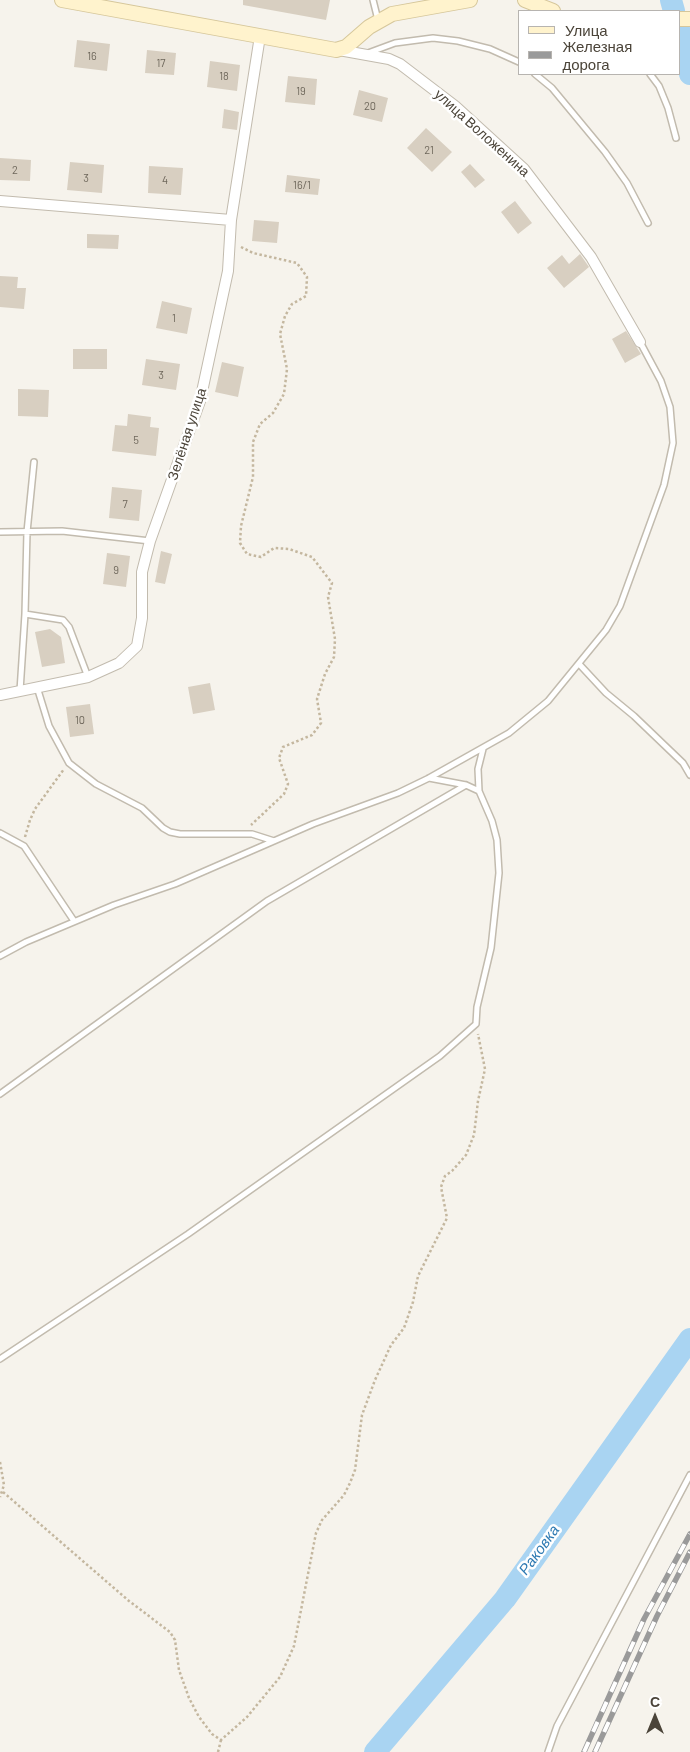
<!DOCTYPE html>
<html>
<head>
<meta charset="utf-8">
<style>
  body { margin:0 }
  #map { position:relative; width:690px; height:1752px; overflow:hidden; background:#f6f3ec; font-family:Barlow,sans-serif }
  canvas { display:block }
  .legend { position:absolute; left:518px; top:10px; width:162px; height:65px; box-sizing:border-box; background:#fff; border:1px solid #b7b4b0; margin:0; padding:6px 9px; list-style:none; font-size:15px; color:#4b4439 }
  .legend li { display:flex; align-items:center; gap:10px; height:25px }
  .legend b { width:25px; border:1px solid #b7b4b0 }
  .north { position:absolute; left:630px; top:1692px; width:50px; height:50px; -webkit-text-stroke:4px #fff; paint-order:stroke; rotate:0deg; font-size:14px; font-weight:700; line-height:20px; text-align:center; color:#4b4439 }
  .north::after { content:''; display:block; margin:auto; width:18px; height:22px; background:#4b4439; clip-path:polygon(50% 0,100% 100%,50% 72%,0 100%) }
</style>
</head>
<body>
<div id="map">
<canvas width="690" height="1752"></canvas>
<ul class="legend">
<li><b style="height:6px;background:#fff3cd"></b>Улица</li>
<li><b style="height:6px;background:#9a9a9a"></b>Железная дорога</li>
</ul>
<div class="north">С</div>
</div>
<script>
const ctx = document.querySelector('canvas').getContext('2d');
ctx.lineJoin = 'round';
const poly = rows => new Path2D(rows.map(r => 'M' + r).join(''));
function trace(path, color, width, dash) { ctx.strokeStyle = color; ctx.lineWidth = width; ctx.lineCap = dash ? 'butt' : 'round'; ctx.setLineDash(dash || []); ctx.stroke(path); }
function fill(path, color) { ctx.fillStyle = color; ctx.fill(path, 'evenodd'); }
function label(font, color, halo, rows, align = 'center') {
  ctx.font = font + ' Barlow,sans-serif'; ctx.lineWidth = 5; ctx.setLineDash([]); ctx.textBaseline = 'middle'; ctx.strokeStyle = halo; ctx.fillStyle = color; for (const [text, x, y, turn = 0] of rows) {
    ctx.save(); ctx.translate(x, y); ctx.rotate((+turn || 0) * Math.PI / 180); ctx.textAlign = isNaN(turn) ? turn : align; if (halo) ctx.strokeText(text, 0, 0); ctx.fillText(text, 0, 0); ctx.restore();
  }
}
const river = poly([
  [671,0,674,11],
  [679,29,690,74],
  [375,1752,505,1599,690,1339]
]);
const building = poly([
  [243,0,330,0,326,20,243,5],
  [77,40,110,44,107,71,74,67],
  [147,50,176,53,174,75,145,73],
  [210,61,240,65,237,91,207,87],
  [288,76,317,79,315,105,285,102],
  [359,90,388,98,382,122,353,115],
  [224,109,239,112,237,130,222,128],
  [426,128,452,152,432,172,407,148],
  [0,158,31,160,30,181,0,180],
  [70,162,104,165,102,193,67,190],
  [470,164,485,180,475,188,461,172],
  [149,166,183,168,181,195,148,193],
  [287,175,320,179,318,195,285,192],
  [515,201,532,223,518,234,501,212],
  [254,220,279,222,277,243,252,241],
  [87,234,119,235,118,249,87,248],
  [580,254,589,267,564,288,547,268,562,255,569,264],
  [0,276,18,277,17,288,26,288,24,309,0,307],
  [162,301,192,308,187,334,156,328],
  [626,331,641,354,625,363,612,339],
  [73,349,107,349,107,369,73,369],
  [146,359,180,364,176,390,142,385],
  [222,362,244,367,238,397,215,392],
  [18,389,49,390,48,417,18,416],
  [128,414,151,417,150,427,159,428,156,456,112,451,115,425,127,426],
  [112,487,142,490,139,521,109,518],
  [161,551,172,554,165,584,155,582],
  [107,553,130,556,126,587,103,584],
  [50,629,61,637,65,663,42,667,35,632],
  [210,683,215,710,193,714,188,687],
  [90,704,94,734,70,737,66,707]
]);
const path = poly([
  [241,247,253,253,297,263,307,277,306,296,292,304,285,316,280,334,287,369,284,394,273,413,260,424,253,442,253,477,241,526,240,543,247,554,261,557,274,548,289,549,312,557,332,583,328,597,335,639,334,657,325,674,317,699,321,723,312,735,283,747,279,758,288,784,284,794,251,825],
  [25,837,30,820,35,809,64,769],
  [0,1462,4,1485,0,1497],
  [3,1492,129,1601,170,1632,175,1640,179,1670,189,1698,199,1717,212,1734,221,1740,247,1717,280,1677,294,1646,316,1533,322,1520,344,1495,350,1483,355,1470,362,1415,375,1380,391,1345,404,1328,413,1302,418,1276,447,1218,441,1187,445,1176,452,1171,466,1155,474,1135,478,1101,485,1069,478,1034],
  [218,1752,221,1740]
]);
const service = poly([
  [373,0,378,20],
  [368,53,395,43,433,38,458,41,490,49,519,62],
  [535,74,552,88,605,152,627,183,648,223],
  [650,74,659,86,668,108,676,138],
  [0,532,62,531,150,541],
  [25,614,63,620,69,627,88,677],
  [580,665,606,693,634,716,683,763,690,775],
  [37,687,49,726,69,763,96,784,142,808,163,828,170,832,180,834,252,834,274,841],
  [20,691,25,614,27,532,34,462],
  [429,778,466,785,479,791],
  [0,833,24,846,74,921],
  [0,956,26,942,114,905,175,884,313,824,398,793,429,778,509,733,548,701,606,630,620,606,664,485,673,443,670,407,661,381,640,342],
  [0,1094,267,901,466,785],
  [0,1359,188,1234,440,1056,476,1024,477,1007,491,948,499,873,497,840,492,821,479,791,478,769,483,749],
  [548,1752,557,1726,690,1475]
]);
const minor = poly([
  [339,50,389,59,400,64,455,106,524,169,591,257,640,342],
  [0,201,231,220,260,36],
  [0,695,88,677,119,663,137,646,142,618,142,572,150,541,200,401,228,271,231,220]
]);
const secondary = poly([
  [62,0,336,50,346,47,369,27,392,14,470,0],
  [525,0,553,11],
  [679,19,690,19]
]);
const rail = poly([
  [584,1752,644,1619,690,1534],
  [595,1752,657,1616,690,1552]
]);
const numberNames = [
  ["16",92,56],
  ["17",161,63],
  ["18",224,76],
  ["19",301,91],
  ["20",370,106],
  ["21",429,150],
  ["2",15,170],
  ["3",86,178],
  ["4",165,180],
  ["16/1",302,185],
  ["1",174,318],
  ["3",161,375],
  ["5",136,440],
  ["7",125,504],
  ["9",116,570],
  ["10",80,720]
];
const streetNames = [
  ["улица Воложенина",482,133,42],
  ["Зелёная улица",187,434,-72]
];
const waterNames = [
  ["Раковка",539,1550,-54]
];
trace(river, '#a9d4f2', 22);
fill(building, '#d8cfc1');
trace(service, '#c2bbae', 8);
trace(minor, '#c2bbae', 12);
trace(secondary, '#d6c79b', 16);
trace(path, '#c4b79f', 2.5, [2.5, 2.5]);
trace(service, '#fff', 5);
trace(minor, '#fff', 10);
trace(secondary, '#fff3cd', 14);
trace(rail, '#9a9a9a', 5.5);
trace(rail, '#fff', 4, [11]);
label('11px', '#6e675b', null, numberNames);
label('14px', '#4b4439', '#fff', streetNames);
label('italic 15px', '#2e7ab2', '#fff', waterNames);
</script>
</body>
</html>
